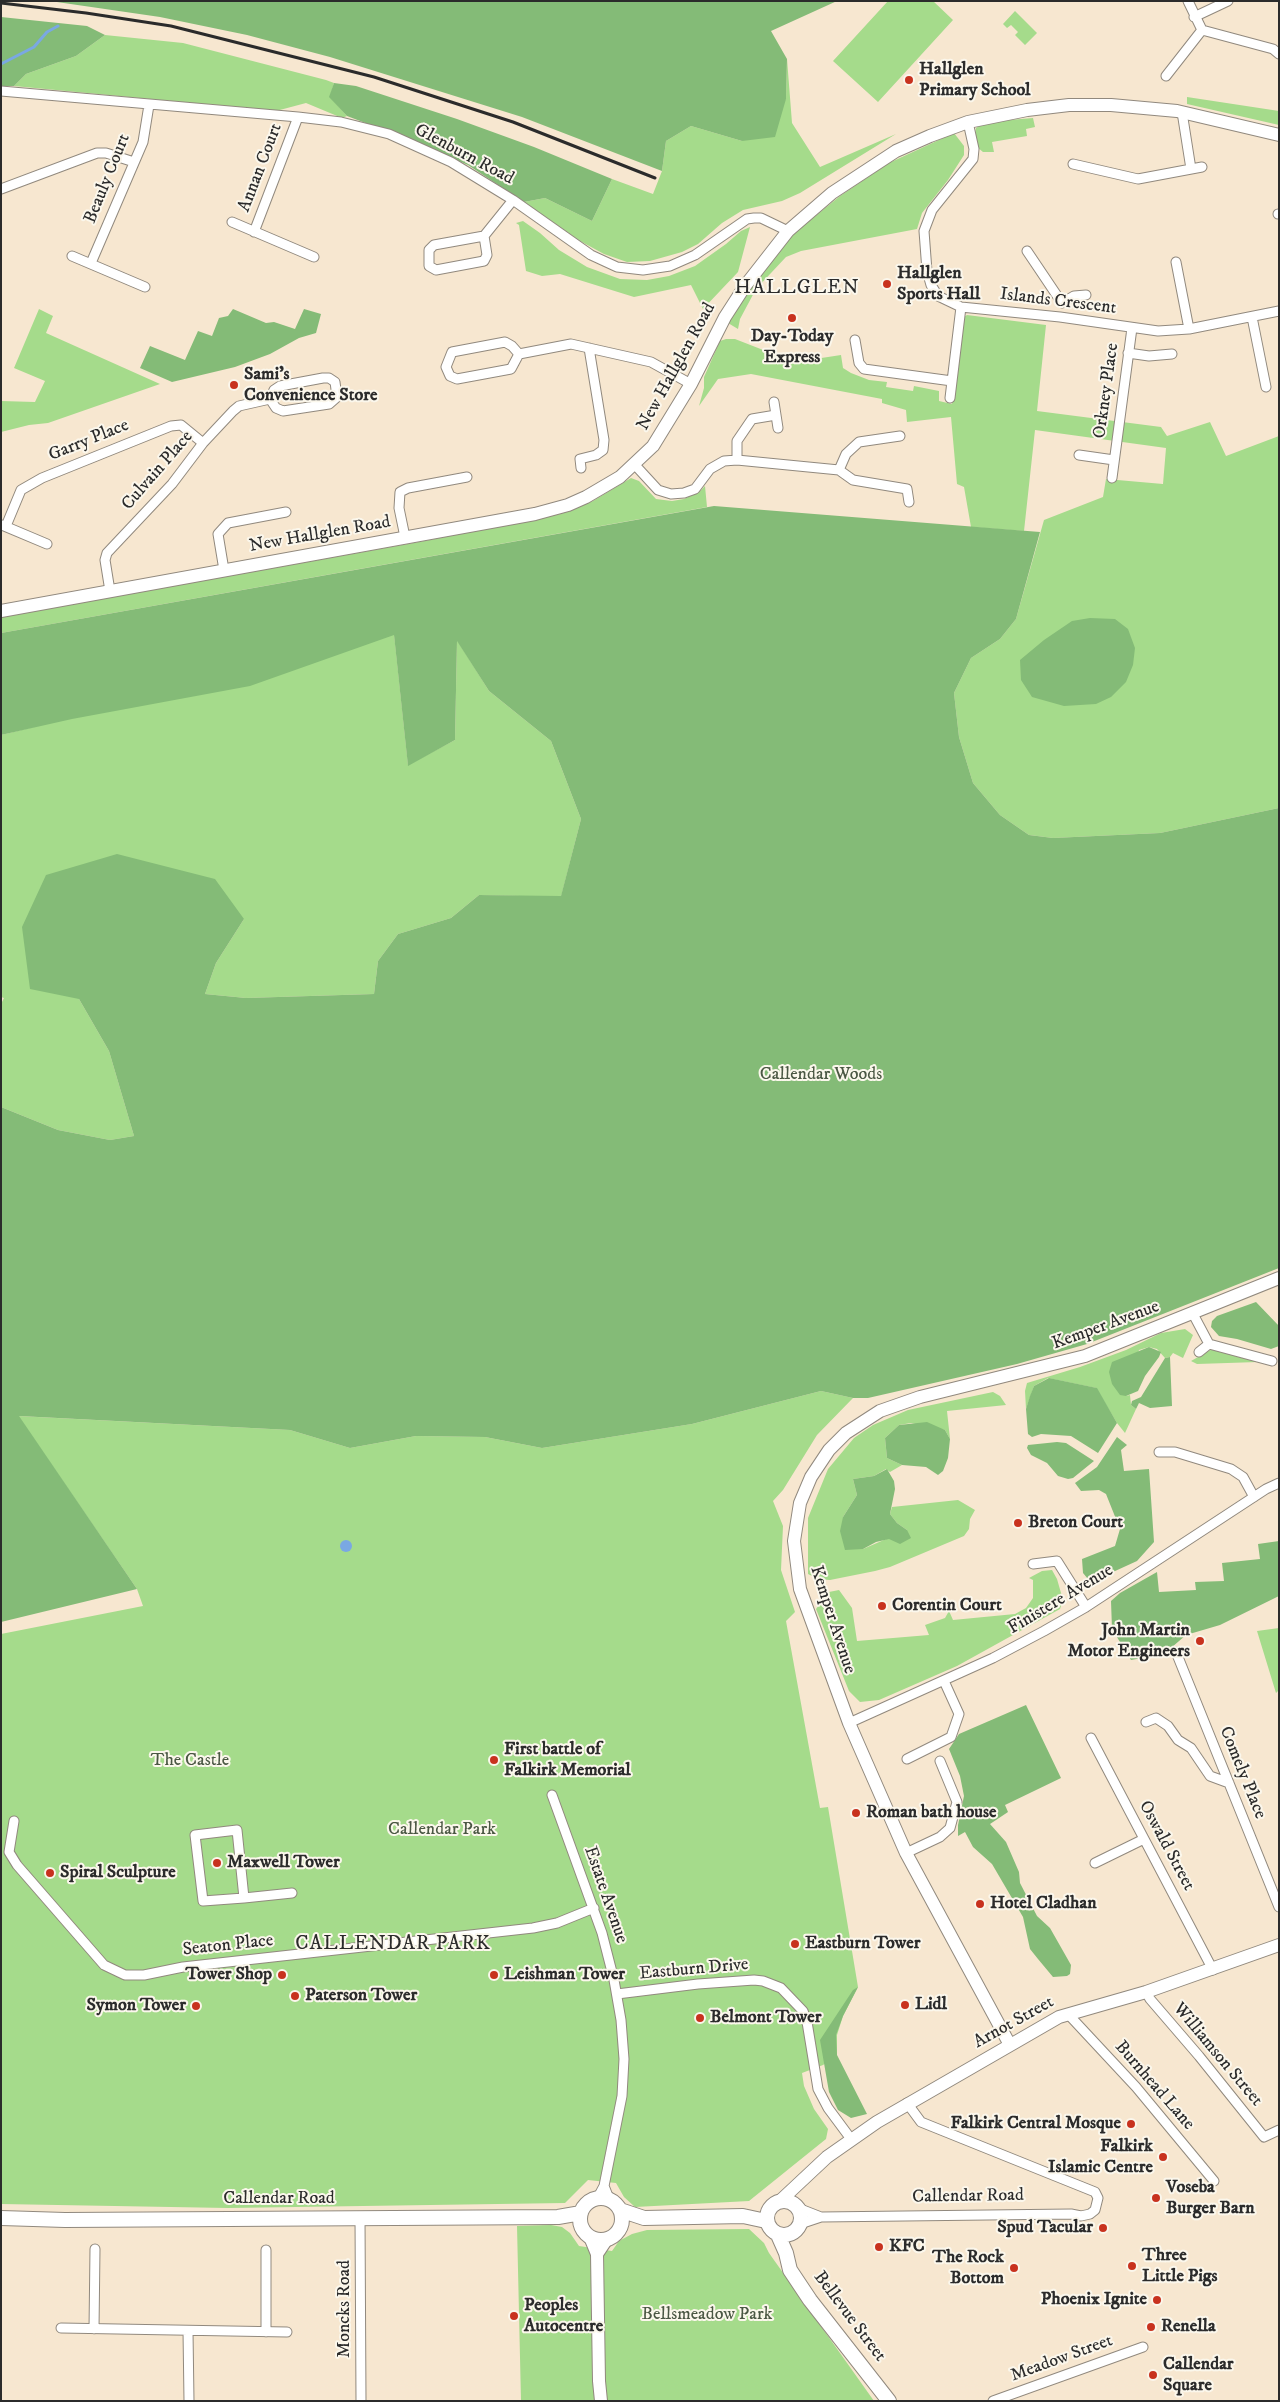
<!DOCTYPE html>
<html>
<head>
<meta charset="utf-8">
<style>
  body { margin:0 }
  #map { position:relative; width:1280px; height:2402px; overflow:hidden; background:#f7e7d0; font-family:"IM FELL DW Pica",serif }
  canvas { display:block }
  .frame { position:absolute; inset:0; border:2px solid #2b2b2b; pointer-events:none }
</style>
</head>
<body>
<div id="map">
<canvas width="1280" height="2402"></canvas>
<div class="frame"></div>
</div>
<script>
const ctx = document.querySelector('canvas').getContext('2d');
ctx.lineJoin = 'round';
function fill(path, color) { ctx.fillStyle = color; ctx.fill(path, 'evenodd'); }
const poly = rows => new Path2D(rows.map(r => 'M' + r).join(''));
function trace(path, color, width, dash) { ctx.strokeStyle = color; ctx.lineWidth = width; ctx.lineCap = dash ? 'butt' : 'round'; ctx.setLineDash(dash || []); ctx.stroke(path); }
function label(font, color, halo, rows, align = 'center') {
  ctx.font = font + ' "IM FELL DW Pica",serif'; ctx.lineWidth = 4; ctx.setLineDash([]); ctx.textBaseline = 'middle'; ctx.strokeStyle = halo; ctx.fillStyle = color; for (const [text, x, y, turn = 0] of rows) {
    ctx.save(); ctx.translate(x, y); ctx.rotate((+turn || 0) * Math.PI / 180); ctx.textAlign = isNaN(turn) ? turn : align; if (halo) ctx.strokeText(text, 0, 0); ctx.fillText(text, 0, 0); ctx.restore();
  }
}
const green = poly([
  [888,1,933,1,953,20,878,102,833,61],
  [1015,11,1037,33,1025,45,1015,35,1018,32,1011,25,1007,28,1003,24],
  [105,35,183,43,326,80,334,83,330,97,347,116,342,118,306,103,276,111,14,86,26,74,76,56],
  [787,59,792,123,820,167,896,134,800,193,782,201,743,210,722,223,698,244,682,252,650,261,627,262,604,254,580,241,524,202,545,198,592,221,612,179,653,194,662,171,666,141,691,126,742,141,786,99],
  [1187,97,1279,111,1279,125,1187,104],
  [1033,118,1035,127,1026,129,1027,136,992,142,994,152,983,152,977,147,974,139,976,128,985,122],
  [954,133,964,146,964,155,948,180,922,213,917,229,801,251,786,257,756,289,740,319,738,329,728,323,748,286,792,235,840,196,889,163],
  [523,221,540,233,559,250,587,267,620,279,647,280,669,276,695,266,726,244,741,231,750,227,738,272,703,309,691,285,634,297,560,274,542,276,526,271,519,225,516,223],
  [39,309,53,316,46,333,160,384,48,423,29,425,1,432,1,401,35,402,45,381,14,368],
  [967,315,1046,325,1037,411,1161,427,1167,436,1210,422,1226,456,1279,436,1279,808,1160,833,1053,838,1029,835,1000,815,973,783,959,737,954,693,971,658,1000,639,1016,619,1044,520,1103,497,1106,479,1163,484,1166,448,1035,430,1024,531,971,527,964,487,957,484,951,417,907,422,906,410,882,403,882,399,751,374,718,379,699,406,704,388,704,377,720,341,726,339,735,339,776,355,802,361,841,355,843,368,851,373,869,380,887,382,886,387,913,391,914,386,939,391,939,401,952,404,962,318],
  [631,478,639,481,656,499,672,501,684,499,699,492,705,486,707,507,1,633,1,617,424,541,560,514,593,501],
  [394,634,408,765,455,740,457,640,489,691,551,741,581,819,561,897,479,895,451,918,398,934,378,961,374,994,246,998,205,994,216,963,244,919,79,999,109,1051,134,1136,110,1140,58,1130,1,1107,1,1004,4,998,1,997,1,735,352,649],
  [1185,1329,1193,1335,1183,1358,1173,1353,1170,1357,1165,1358,1157,1349,1149,1347,1139,1350,1126,1396,1130,1395,1131,1405,1136,1409,1125,1433,1117,1423,1096,1388,1048,1378,1034,1386,1026,1409,1025,1391,1027,1383,1080,1367,1126,1350,1161,1333],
  [1214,1348,1258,1362,1197,1364,1191,1361],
  [821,1391,853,1398,817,1435,783,1490,773,1501,783,1526,781,1570,795,1612,786,1621,820,1808,828,1807,858,1987,843,2016,837,2035,837,2055,823,2065,802,2073,804,2086,814,2109,828,2129,826,2139,749,2201,635,2207,624,2197,616,2183,588,2180,565,2203,228,2208,1,2204,1,1634,143,1606,137,1589,18,1416,290,1430,350,1448,416,1436,485,1437,542,1448,692,1424],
  [993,1392,1000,1396,1006,1405,947,1411,950,1439,945,1430,911,1423,899,1425,885,1438,887,1458,902,1465,890,1472,886,1469,874,1476,853,1479,857,1495,843,1517,863,1549,907,1530,897,1523,890,1514,892,1507,958,1500,975,1510,970,1519,969,1529,964,1536,890,1567,875,1571,830,1580,818,1579,808,1574,808,1518,828,1469,854,1438,873,1425,908,1410],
  [1052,1570,1057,1579,1063,1600,1060,1609,957,1666,879,1700,860,1702,849,1691,816,1609,829,1592,839,1590,852,1608,857,1641,929,1635,925,1625,945,1618,949,1611,953,1620,1015,1614,1026,1608,1033,1598,1033,1580,1029,1578,1042,1571],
  [1279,1628,1279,1690,1276,1693,1257,1631],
  [551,2225,562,2227,570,2233,579,2246,612,2251,619,2241,632,2234,647,2230,749,2229,764,2243,769,2253,874,2401,521,2401,517,2226]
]);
const forest = poly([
  [50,1,837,1,771,31,787,59,786,99,775,137,742,141,691,126,666,141,662,171,522,117,330,57,247,35,160,17],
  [1,17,87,26,105,35,76,56,26,74,14,86,1,86],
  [334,83,356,86,457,119,534,147,612,179,592,221,545,198,524,202,468,165,413,141,347,116,329,97],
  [233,309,266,323,274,322,295,329,304,309,321,314,316,333,299,338,270,354,235,367,172,382,140,368,150,346,185,360,198,331,212,336,219,318,228,316],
  [714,506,1040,532,1016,619,1000,639,971,658,954,693,959,737,973,783,1000,815,1029,835,1053,838,1160,833,1279,808,1279,1268,1087,1344,1017,1364,868,1398,853,1398,821,1391,692,1424,542,1448,485,1437,416,1436,350,1448,290,1430,19,1416,137,1589,1,1622,1,1107,58,1130,110,1140,134,1136,109,1051,79,999,30,989,22,927,46,875,117,854,215,879,244,919,216,963,205,994,246,998,374,994,378,961,398,934,451,918,479,895,561,896,581,819,551,741,489,691,457,641,455,740,408,766,394,635,250,686,72,719,1,735,1,633],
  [1090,618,1115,619,1128,629,1135,648,1133,665,1126,682,1111,697,1096,704,1064,706,1032,697,1021,680,1020,660,1044,640,1072,621],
  [1256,1302,1279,1326,1279,1346,1271,1349,1237,1339,1219,1336,1211,1327,1212,1321,1217,1316],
  [1149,1347,1161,1352,1159,1357,1145,1376,1138,1391,1126,1396,1120,1395,1112,1384,1109,1372,1112,1362],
  [1170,1357,1172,1406,1150,1408,1139,1403,1136,1409,1131,1405,1132,1401,1141,1397,1165,1358],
  [1049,1378,1097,1388,1117,1423,1098,1453,1071,1436,1041,1434,1032,1437,1028,1434,1026,1409,1030,1396,1034,1386],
  [927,1422,945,1430,950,1439,948,1458,943,1471,938,1475,926,1467,902,1465,887,1458,885,1438,899,1425],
  [1117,1437,1127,1445,1121,1450,1124,1471,1149,1469,1154,1542,1137,1561,1102,1577,1088,1579,1083,1573,1082,1559,1115,1546,1120,1529,1106,1494,1099,1490,1081,1491,1075,1483,1097,1467],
  [1057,1442,1066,1443,1094,1461,1073,1478,1068,1479,1058,1476,1047,1463,1031,1455,1027,1448,1028,1445],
  [887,1469,894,1481,895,1489,890,1514,897,1523,907,1530,911,1538,900,1544,889,1539,876,1542,863,1549,845,1550,840,1531,843,1517,857,1495,853,1479,874,1476],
  [1279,1541,1279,1596,1220,1625,1186,1635,1164,1654,1131,1660,1112,1629,1111,1601,1120,1593,1157,1572,1159,1592,1196,1590,1195,1582,1224,1581,1222,1563,1260,1559,1258,1544],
  [1026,1705,1061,1778,1005,1805,1008,1812,990,1824,1006,1842,1019,1872,1020,1883,1037,1916,1050,1928,1071,1965,1070,1974,1067,1976,1053,1977,1038,1959,1030,1949,1023,1917,992,1864,973,1847,965,1832,958,1836,958,1825,964,1796,960,1776,949,1749,959,1734],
  [858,1987,843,2016,836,2035,837,2055,867,2114,851,2118,838,2110,829,2092,820,2040,853,1990]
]);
const water = poly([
  '340 1546a6 6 0 1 1 12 0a6 6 0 1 1-12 0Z'
]);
const stream = poly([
  [1,64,34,47,47,32,58,26]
]);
const street = poly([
  [1188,1,1202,30,1273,49,1279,54],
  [1194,17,1228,1],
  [1166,76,1202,30],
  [1,91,298,117,341,122,389,134,451,162,513,200,591,255,617,267,643,270,670,266,695,255,747,219,754,218,761,218,788,231],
  [1182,112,1191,169],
  [968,122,974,149,973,159,932,210,924,231,927,271,931,285,938,296,961,307,1060,317,1158,331,1189,329,1279,311],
  [1073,164,1138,179,1202,167],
  [1,189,97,153,106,153,134,162],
  [1278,214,1279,214],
  [232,222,314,257],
  [254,232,298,117],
  [484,236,487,255,484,261,436,270,429,266,429,250,434,245,484,236,513,200],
  [1027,251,1062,303,1074,296,1086,295],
  [72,256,145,287],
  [1176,262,1189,329],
  [91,263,143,142,149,105],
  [1252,317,1266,387],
  [855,340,859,363,864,369,952,381],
  [1128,353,1149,356,1172,354],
  [519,354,512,346,505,342,452,352,446,367,450,376,457,379,511,369,519,354,571,344,651,362,691,384],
  [950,398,961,307],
  [774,402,778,428],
  [1079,455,1114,460],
  [737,460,737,441,752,419,776,415],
  [635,465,658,490,671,494,684,493,695,489,710,469,724,461,737,460,839,470,853,480,907,489,909,502],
  [581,468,580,459,596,455,603,450,604,440,589,348],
  [839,470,846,454,859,442,900,436],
  [1112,478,1132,328],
  [2,525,47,544],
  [6,526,21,490,42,478,171,426,181,425,203,443],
  [405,537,399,508,400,492,408,488,467,477],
  [224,570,218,534,228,523,286,512],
  [110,591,105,560,107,553,172,484,203,443,233,411,239,406,270,399,274,390,280,386,323,378,329,378,335,382,337,397,329,404,283,411,276,408,270,399],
  [1192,1312,1209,1344,1272,1361],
  [1199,1352,1209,1344],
  [1159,1452,1175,1452,1231,1469,1243,1477,1254,1497],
  [1033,1564,1057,1561,1086,1607],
  [1176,1652,1279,1907],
  [1146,1722,1156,1718,1168,1726,1178,1740,1191,1748,1210,1776,1229,1783],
  [849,1723,993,1658,1044,1631,1086,1607,1266,1489,1279,1483],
  [1091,1738,1213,1970],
  [907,1759,951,1737,959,1714,944,1681],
  [552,1795,602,1933,614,1980,621,2020,624,2059,622,2096,604,2186,597,2199],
  [14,1821,9,1852,17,1865,104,1965,125,1975,144,1975,183,1967,533,1928,557,1923,594,1908],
  [906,1853,940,1837,950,1828,957,1802,940,1761],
  [1095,1863,1144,1839],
  [244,1898,237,1830,195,1835,203,1901,244,1898,292,1893],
  [1146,1992,1150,1999,1199,2056,1264,2137,1279,2130],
  [617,1994,698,1984,754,1980,763,1981,781,1988,803,2011,807,2022,818,2089,828,2108,851,2139],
  [1068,2014,1136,2087,1214,2181],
  [604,2186,610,2201],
  [798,2208,821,2217],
  [360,2217,361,2401],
  [800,2224,821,2217,1071,2214,1081,2216,1090,2214,1095,2210,1098,2198,1095,2192,921,2122,907,2103],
  [266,2250,266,2332],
  [61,2328,287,2332],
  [94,2329,95,2249],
  [188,2331,189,2401],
  [993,2401,1143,2347]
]);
const secondary = poly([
  [1,611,535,514,568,505,586,497,620,477,653,446,691,384,725,317,745,286,788,231,832,193,896,151,930,136,968,122,1027,110,1069,105,1111,105,1177,111,1279,135],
  [1010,2045,906,1853,849,1723,800,1589,794,1541,800,1503,811,1477,829,1450,846,1433,880,1411,920,1397,1085,1356,1279,1278],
  [780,2201,827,2157,877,2122,1059,2017,1146,1992,1279,1945],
  [590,2237,597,2254,599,2381,601,2401],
  [597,2254,607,2239]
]);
const primary = poly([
  '580 2219a21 21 0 1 1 42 0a21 21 0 1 1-42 0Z',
  '767 2218a17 17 0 1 1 34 0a17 17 0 1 1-34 0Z',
  [620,2210,644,2218,743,2216,766,2221],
  [1,2218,65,2220,558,2217,581,2213],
  [778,2235,786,2253,790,2270,810,2300,889,2401]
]);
const rail = poly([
  [1,3,86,13,171,26,374,77,513,122,655,178]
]);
const markers = [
  [909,80,5,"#c8321e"],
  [887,284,5,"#c8321e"],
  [792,318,5,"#c8321e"],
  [234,385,5,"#c8321e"],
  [1018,1523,5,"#c8321e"],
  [882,1606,5,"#c8321e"],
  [1200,1641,5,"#c8321e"],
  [494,1760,5,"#c8321e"],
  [856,1813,5,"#c8321e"],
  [217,1863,5,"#c8321e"],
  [50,1873,5,"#c8321e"],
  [980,1904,5,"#c8321e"],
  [795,1944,5,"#c8321e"],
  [282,1975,5,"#c8321e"],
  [494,1975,5,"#c8321e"],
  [295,1996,5,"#c8321e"],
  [905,2005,5,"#c8321e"],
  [196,2006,5,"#c8321e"],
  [700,2018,5,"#c8321e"],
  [1131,2124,5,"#c8321e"],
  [1163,2157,5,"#c8321e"],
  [1156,2198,5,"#c8321e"],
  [1103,2228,5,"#c8321e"],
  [879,2247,5,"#c8321e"],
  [1132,2266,5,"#c8321e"],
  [1014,2268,5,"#c8321e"],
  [1157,2300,5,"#c8321e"],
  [514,2316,5,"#c8321e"],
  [1151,2327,5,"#c8321e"],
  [1153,2375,5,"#c8321e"]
];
const poiNames = [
  ["Hallglen",919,70],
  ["Primary School",919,91],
  ["Hallglen",897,274],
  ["Sports Hall",897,295],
  ["Day-Today",792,337,"center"],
  ["Express",792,358,"center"],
  ["Sami's",244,375],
  ["Convenience Store",244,396],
  ["Breton Court",1028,1523],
  ["Corentin Court",892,1606],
  ["John Martin",1190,1631,"right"],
  ["Motor Engineers",1190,1652,"right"],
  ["First battle of",504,1750],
  ["Falkirk Memorial",504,1771],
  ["Roman bath house",866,1813],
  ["Maxwell Tower",227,1863],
  ["Spiral Sculpture",60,1873],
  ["Hotel Cladhan",990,1904],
  ["Eastburn Tower",805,1944],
  ["Tower Shop",272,1975,"right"],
  ["Leishman Tower",504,1975],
  ["Paterson Tower",305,1996],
  ["Lidl",915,2005],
  ["Symon Tower",186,2006,"right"],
  ["Belmont Tower",710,2018],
  ["Falkirk Central Mosque",1121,2124,"right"],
  ["Falkirk",1153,2147,"right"],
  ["Islamic Centre",1153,2168,"right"],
  ["Voseba",1166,2188],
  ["Burger Barn",1166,2209],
  ["Spud Tacular",1093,2228,"right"],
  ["KFC",889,2247],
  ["Three",1142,2256],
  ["Little Pigs",1142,2277],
  ["The Rock",1004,2258,"right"],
  ["Bottom",1004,2279,"right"],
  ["Phoenix Ignite",1147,2300,"right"],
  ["Peoples",524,2306],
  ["Autocentre",524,2327],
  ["Renella",1161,2327],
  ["Callendar",1163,2365],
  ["Square",1163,2386]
];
const streetNames = [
  ["Glenburn Road",464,155,28],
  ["Annan Court",261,168,-69],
  ["Beauly Court",108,179,-68],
  ["Islands Crescent",1058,302,7],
  ["New Hallglen Road",677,367,-61],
  ["Orkney Place",1107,391,-82],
  ["Garry Place",89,441,-22],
  ["Culvain Place",158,471,-49],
  ["New Hallglen Road",320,535,-10],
  ["Kemper Avenue",1106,1326,-20],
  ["Finistere Avenue",1061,1600,-31],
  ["Kemper Avenue",832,1620,72],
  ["Comely Place",1242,1773,68],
  ["Oswald Street",1166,1846,62],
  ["Estate Avenue",605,1895,71],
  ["Seaton Place",228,1946,-6],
  ["Eastburn Drive",694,1970,-5],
  ["Arnot Street",1014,2023,-29],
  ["Williamson Street",1217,2055,50],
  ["Burnhead Lane",1154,2086,49],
  ["Callendar Road",968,2197,-1],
  ["Callendar Road",279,2199],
  ["Moncks Road",345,2309,-90],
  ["Bellevue Street",849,2317,53],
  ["Meadow Street",1062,2359,-20]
];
const parkNames = [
  ["Callendar Woods",821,1075],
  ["The Castle",190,1761],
  ["Callendar Park",442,1830],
  ["Bellsmeadow Park",707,2315]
];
const quarterNames = [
  ["HALLGLEN",797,289],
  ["CALLENDAR PARK",393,1945]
];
fill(green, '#a5db8b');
fill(forest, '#84bb77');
fill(water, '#7aa8e3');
trace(stream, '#7aa8e3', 3);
trace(street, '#91897e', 11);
trace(secondary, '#91897e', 14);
trace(primary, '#91897e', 16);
trace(street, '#fff', 9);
trace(secondary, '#fff', 12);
trace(primary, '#fff', 14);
trace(rail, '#2b2b2b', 3);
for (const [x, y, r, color] of markers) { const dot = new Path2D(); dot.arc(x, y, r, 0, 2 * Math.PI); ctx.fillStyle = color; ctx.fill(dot); trace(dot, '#fbf7ec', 2); }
label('bold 18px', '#2b2b2b', '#fbf7ec', poiNames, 'left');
label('18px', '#2b2b2b', '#fbf7ec', streetNames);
label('18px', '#4a5743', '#fbf7ec', parkNames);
ctx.letterSpacing = '1px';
label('20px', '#2b2b2b', '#fbf7ec', quarterNames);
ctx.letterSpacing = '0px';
</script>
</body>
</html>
